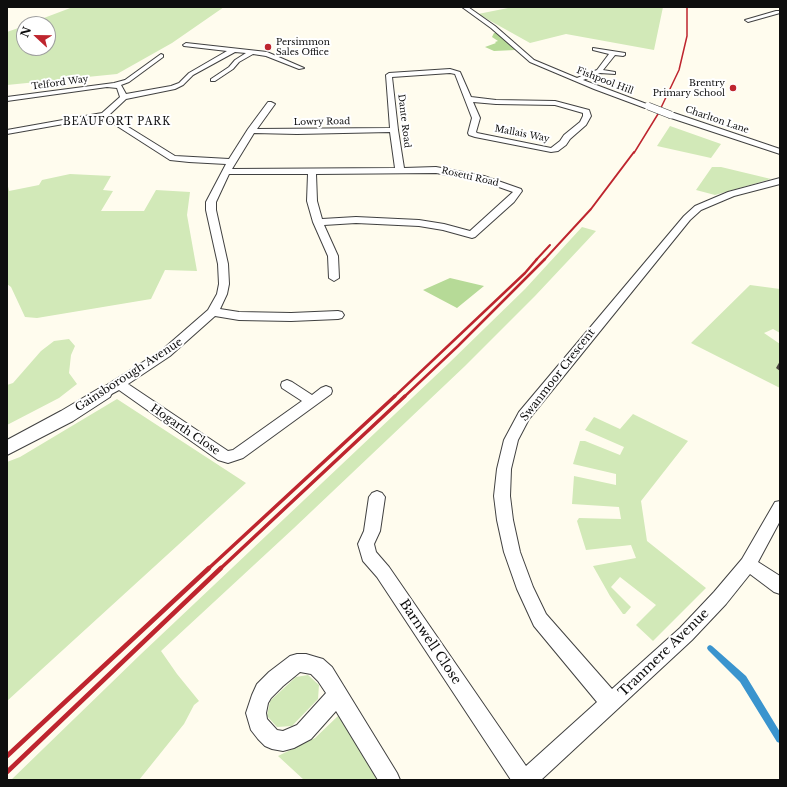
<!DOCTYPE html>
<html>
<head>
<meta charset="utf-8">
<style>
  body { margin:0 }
  #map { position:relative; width:787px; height:787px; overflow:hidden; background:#fffcee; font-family:"Libre Baskerville",serif }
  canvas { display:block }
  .frame { position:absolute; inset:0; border:8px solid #0e0e0e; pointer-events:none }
  .north { position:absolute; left:16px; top:16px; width:40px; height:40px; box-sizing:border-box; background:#fff; border:1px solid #9f9f9f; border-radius:50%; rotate:292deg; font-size:11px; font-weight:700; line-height:16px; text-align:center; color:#0e0e0e }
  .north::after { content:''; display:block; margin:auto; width:14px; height:18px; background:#be252e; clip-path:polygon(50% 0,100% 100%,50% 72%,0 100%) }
</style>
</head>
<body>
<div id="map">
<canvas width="787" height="787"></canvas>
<div class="frame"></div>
<div class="north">N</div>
</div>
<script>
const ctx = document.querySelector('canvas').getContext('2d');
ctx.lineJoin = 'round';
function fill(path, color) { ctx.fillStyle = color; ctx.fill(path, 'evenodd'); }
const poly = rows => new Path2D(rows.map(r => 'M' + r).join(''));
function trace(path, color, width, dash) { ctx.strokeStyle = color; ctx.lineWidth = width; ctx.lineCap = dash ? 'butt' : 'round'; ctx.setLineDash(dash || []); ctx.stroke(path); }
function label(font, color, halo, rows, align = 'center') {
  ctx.font = font + ' "Libre Baskerville",serif'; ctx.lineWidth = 4; ctx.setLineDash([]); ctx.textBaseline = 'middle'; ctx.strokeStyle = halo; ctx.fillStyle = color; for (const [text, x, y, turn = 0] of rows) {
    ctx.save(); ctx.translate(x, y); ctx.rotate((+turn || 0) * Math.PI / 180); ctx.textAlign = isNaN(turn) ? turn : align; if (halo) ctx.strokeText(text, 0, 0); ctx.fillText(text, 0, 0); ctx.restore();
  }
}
const green = poly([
  [73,7,224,7,172,43,117,74,7,85,7,32,24,26,24,48,48,48,48,24,28,24],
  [513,7,663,7,654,50,566,34,530,43,478,14],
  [670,126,721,144,711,158,657,146],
  [712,167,721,167,771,179,715,195,696,190],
  [70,174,111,176,103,190,113,191,101,211,144,211,156,190,190,192,187,215,197,271,165,270,151,299,37,318,25,317,11,287,7,284,7,182,9,191,39,185,42,180],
  [582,227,596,231,535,296,465,366,294,528,161,651,177,674,199,701,194,705,184,724,139,780,11,780,141,654,449,363,525,289],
  [750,285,780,289,780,333,773,329,764,333,780,344,780,388,691,343],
  [69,339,75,346,71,355,69,373,77,384,59,398,7,425,7,385,13,383,41,351,54,341],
  [117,399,246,483,7,701,7,462,20,457],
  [633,414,688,441,641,501,647,541,706,588,653,641,636,625,656,605,620,577,611,587,631,607,625,614,623,614,610,596,593,566,636,558,631,545,586,550,577,521,579,518,621,519,619,507,572,504,574,476,616,485,616,474,573,464,580,441,585,441,620,455,624,447,585,430,594,417,620,429],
  [308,675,319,685,318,699,292,726,277,727,267,716,270,701,296,677],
  [338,716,349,722,384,780,304,780,278,756,315,738]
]);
const forest = poly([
  [494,33,498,33,515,50,494,51,485,47,496,43,495,42,498,41,492,37],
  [450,278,484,286,457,308,423,290]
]);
const stream = poly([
  [710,645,712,646,746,676,780,732,780,743,777,742,740,682,708,650,707,648,708,646,710,645]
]);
const minor = poly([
  [462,7,468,7,495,26,534,60,577,78,597,70,609,54,593,50,593,48,625,53,625,55,623,56,615,55,603,70,615,72,615,74,600,73,583,80,652,106,648,108,645,108,594,89,530,62,491,28,462,7],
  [776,11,780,11,780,13,748,22,745,20,776,11],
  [186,43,267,52,304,68,299,69,266,56,253,54,239,62,233,69,215,81,211,81,211,79,229,67,235,60,246,53,235,52,193,75,183,85,175,89,126,99,109,115,175,156,229,159,248,129,268,102,271,102,275,104,257,129,390,128,386,75,389,73,450,69,460,72,471,97,496,100,555,101,589,110,591,116,586,125,570,139,566,145,558,151,551,152,475,137,469,135,468,133,472,118,455,74,450,73,392,77,398,130,404,168,436,167,484,176,521,189,522,191,514,202,475,237,472,238,443,230,419,226,356,223,324,225,338,256,339,278,334,281,329,278,328,256,313,222,307,201,308,174,229,174,216,202,216,210,228,264,229,284,227,294,220,309,239,312,291,313,338,311,342,312,344,315,342,318,338,319,291,321,239,320,215,316,170,356,128,384,228,451,233,450,302,401,282,388,281,385,282,382,287,380,292,382,312,395,321,388,326,386,331,388,332,391,331,394,243,458,228,463,218,460,119,390,104,398,99,396,98,393,99,390,162,350,208,310,217,294,219,284,218,264,206,210,206,202,226,164,189,162,170,160,103,117,7,134,7,130,102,113,120,97,117,88,107,87,7,101,7,97,114,83,125,80,161,54,163,55,163,57,129,82,121,85,126,94,171,86,179,83,189,73,227,51,184,46,183,45,186,43],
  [473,102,496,104,555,105,583,113,583,116,580,122,564,135,560,141,551,148,477,133,476,132,480,118,473,102],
  [390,132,395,168,232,169,254,133,297,134,390,132],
  [436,173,482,181,513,192,470,231,444,224,419,220,356,217,322,219,317,201,316,174,436,173],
  [668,113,674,113,780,149,780,154,668,117,668,113],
  [780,178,780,184,734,196,701,210,690,220,529,419,518,440,511,469,510,496,513,520,520,552,533,587,546,614,612,689,680,628,714,592,742,559,775,502,780,501,780,521,758,562,780,576,780,594,774,592,750,574,726,604,692,640,541,780,511,780,377,577,363,561,358,544,364,531,369,497,372,493,377,491,382,493,385,497,380,531,374,544,376,552,389,567,526,766,597,702,534,626,517,589,504,552,497,520,494,496,497,469,504,440,519,412,684,216,695,206,728,192,780,178],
  [297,654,306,654,316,657,323,659,332,667,397,773,400,780,378,780,336,711,311,739,294,748,283,751,272,749,265,746,258,739,251,730,246,713,252,695,257,684,269,672,290,656,297,654],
  [300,672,311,674,318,681,326,693,297,725,283,731,277,730,267,719,266,713,268,703,271,698,283,686,300,672]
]);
const tertiary = poly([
  [104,387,110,389,112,393,110,397,73,421,7,455,7,440,61,411,98,389,104,387]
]);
const railFar4 = poly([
  [634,153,658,114,679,70,687,36,687,7]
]);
const railFar3 = poly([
  [536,260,550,245],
  [544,260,591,209,634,152]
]);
const railFar2 = poly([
  [394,397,525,273,537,259],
  [404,397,458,346,545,259]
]);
const railFar1 = poly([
  [208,569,395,396],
  [220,569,405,396]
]);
const rail = poly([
  [7,756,209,568],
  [7,772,221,568]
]);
const minorBridge = poly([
  [648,106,671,115]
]);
const wall = poly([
  [780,361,780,371,776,368]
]);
const markers = [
  [268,47,4,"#be252e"],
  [733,88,4,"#be252e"]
];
const farPoinames = [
  ["Persimmon",276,42],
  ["Sales Office",276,52],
  ["Brentry",725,83,"right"],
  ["Primary School",725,93,"right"]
];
const farStreetnames = [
  ["Fishpool Hill",605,81,21],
  ["Telford Way",60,83,-8],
  ["Charlton Lane",717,120,19],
  ["Dante Road",404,121,83],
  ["Lowry Road",322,122,-1],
  ["Mallais Way",522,134,11],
  ["Rosetti Road",470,177,13]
];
const farNeighbourhoodnames = [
  ["BEAUFORT PARK",117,122]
];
const streetNames = [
  ["Gainsborough Avenue",129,375,-33],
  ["Swanmoor Crescent",558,375,-52],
  ["Hogarth Close",185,430,34]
];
const nearStreetnames = [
  ["Barnwell Close",430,642,56],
  ["Tranmere Avenue",664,653,-44]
];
fill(green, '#d2e9b8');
fill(forest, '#b6da97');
fill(stream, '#3a94ce');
trace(minor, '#414141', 2);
trace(tertiary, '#414141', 2);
fill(minor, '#fff');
fill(tertiary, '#fff');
trace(railFar4, '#be252e', 1.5);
trace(railFar3, '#be252e', 2);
trace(railFar2, '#be252e', 2.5);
trace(railFar1, '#be252e', 3.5);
trace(rail, '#be252e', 4.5);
trace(minorBridge, '#414141', 8, []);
trace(minorBridge, '#fff', 7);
fill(wall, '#4a4440');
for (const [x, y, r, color] of markers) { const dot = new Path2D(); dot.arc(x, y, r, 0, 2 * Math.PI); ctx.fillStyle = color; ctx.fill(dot); trace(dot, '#fff', 1.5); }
label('9px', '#0e0e0e', '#fff', farPoinames, 'left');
label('9px', '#0e0e0e', '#fff', farStreetnames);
ctx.letterSpacing = '1px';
label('10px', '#0e0e0e', '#fff', farNeighbourhoodnames);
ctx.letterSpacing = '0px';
label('11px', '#0e0e0e', '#fff', streetNames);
label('13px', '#0e0e0e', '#fff', nearStreetnames);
</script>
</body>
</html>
